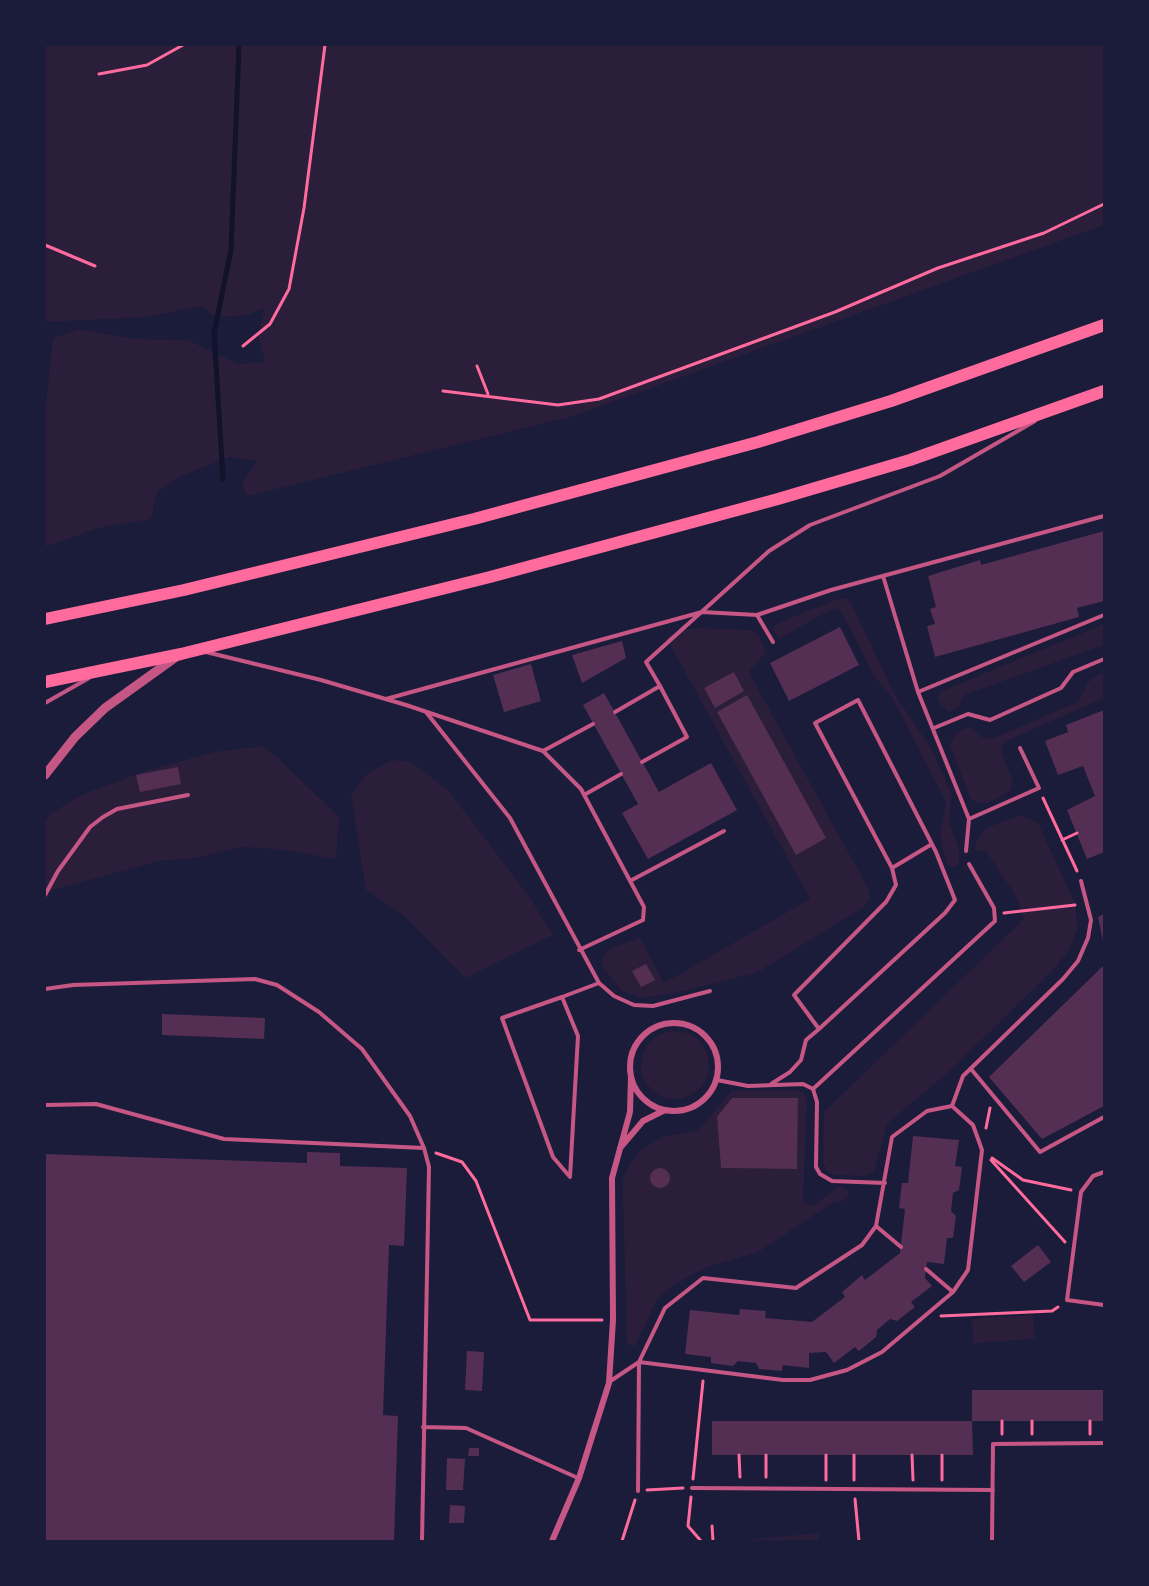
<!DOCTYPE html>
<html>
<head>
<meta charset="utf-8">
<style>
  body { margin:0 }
  #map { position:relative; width:1149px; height:1586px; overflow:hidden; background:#1b1b3a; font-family:Barlow,sans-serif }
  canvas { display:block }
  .frame { position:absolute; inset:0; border:46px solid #1b1b3a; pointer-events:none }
</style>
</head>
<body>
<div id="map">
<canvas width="1149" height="1586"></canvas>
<div class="frame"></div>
</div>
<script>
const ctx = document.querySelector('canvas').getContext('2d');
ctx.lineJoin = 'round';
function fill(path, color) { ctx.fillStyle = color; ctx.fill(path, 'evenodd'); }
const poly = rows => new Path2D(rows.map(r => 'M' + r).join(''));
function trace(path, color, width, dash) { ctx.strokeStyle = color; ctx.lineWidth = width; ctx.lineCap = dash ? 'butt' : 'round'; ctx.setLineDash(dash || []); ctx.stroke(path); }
const green = poly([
  [45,45,1104,45,1104,225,570,417,247,496,242,484,257,461,229,457,179,477,157,492,151,519,98,528,45,547,45,413,53,338,80,329,134,339,188,340,238,364,265,362,258,335,265,307,248,315,231,317,212,314,201,306,148,317,45,322],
  [840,598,847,599,852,605,895,695,931,748,951,793,949,822,959,850,959,864,956,867,947,865,940,837,946,802,892,697,874,676,841,611,832,609,779,639,773,629,776,624],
  [1104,624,1104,645,964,695,958,708,949,712,941,705,938,697,942,691],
  [694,628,750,630,758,634,766,652,750,670,751,676,868,888,870,898,864,907,758,972,675,993,642,998,622,991,602,967,603,955,613,947,640,938,664,983,810,899,666,637,677,631],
  [1104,673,1104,698,1004,742,1001,751,1013,782,1010,791,986,804,971,800,950,745,955,734,971,726,981,737,992,739,1077,702,1091,678],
  [263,746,277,757,339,817,336,859,278,849,240,847,196,858,159,861,45,892,45,821,50,814,83,794,146,771,214,752],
  [392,760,411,762,449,791,530,898,553,935,465,978,403,915,366,890,351,794,368,773],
  [1020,815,1038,823,1076,905,1077,929,1069,950,1055,968,954,1067,887,1124,874,1171,865,1176,836,1175,827,1171,823,1162,824,1112,1024,919,1017,898,986,851,975,850,976,842,986,828],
  '641 1065a34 34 0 1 1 68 0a34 34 0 1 1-68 0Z',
  [794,1090,803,1092,807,1100,803,1201,811,1207,840,1186,847,1189,848,1197,840,1202,834,1202,758,1252,708,1267,681,1280,657,1299,635,1346,627,1344,623,1195,623,1179,630,1163,641,1150,662,1137,698,1130,732,1091],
  [732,1098,798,1098,797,1169,721,1168,717,1117],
  [1033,1315,1035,1339,973,1343,972,1319],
  [819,1533,818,1541,734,1541]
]);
const stream = poly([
  [223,479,214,333,231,250,239,45]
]);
const building = poly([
  [1104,531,1104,601,1077,608,1079,617,935,657,927,626,935,624,930,609,936,607,928,576,980,560,981,565],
  [840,627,859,665,789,701,770,663],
  [622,641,626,658,582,683,572,655],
  [531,664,541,701,504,712,493,675],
  [734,672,744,691,715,708,704,688],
  [604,693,659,792,711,763,737,810,648,859,622,813,638,804,583,705],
  [747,695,826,838,796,855,717,712],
  [1104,710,1104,852,1087,859,1067,810,1095,796,1083,766,1058,775,1045,741,1068,732,1066,725],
  [178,767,181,784,140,792,136,775],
  [1104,914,1104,941,1103,941,1098,917],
  [646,964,655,980,641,987,632,971],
  [1104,965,1104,1106,1042,1139,989,1077],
  [162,1014,265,1018,264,1039,162,1035],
  [732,1098,798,1098,797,1169,721,1168,717,1117],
  [913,1136,959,1140,955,1166,962,1167,959,1190,953,1193,951,1211,956,1216,953,1238,947,1238,944,1264,927,1262,925,1278,932,1286,911,1302,915,1307,897,1321,890,1319,877,1330,876,1337,859,1351,855,1347,834,1363,826,1352,809,1353,809,1368,783,1365,782,1371,759,1369,756,1363,738,1361,733,1366,711,1363,711,1357,685,1354,690,1310,739,1315,740,1309,766,1311,765,1318,812,1322,845,1297,842,1292,862,1275,865,1280,900,1253,905,1209,899,1208,902,1183,908,1183],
  [307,1152,340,1153,340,1166,407,1168,404,1246,389,1245,383,1415,398,1416,394,1541,45,1541,45,1154,307,1163],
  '650 1178a10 10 0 1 1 20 0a10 10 0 1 1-20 0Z',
  [1038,1245,1051,1262,1024,1282,1011,1266],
  [467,1351,484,1352,482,1391,465,1390],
  [972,1390,1104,1390,1104,1421,972,1421],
  [712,1421,972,1421,973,1455,712,1455],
  [469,1448,479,1448,479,1456,468,1456],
  [447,1458,465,1459,463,1490,446,1490],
  [450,1505,465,1506,464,1523,449,1523]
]);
const path = poly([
  [99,74,147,65,183,45],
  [45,245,95,266],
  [243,346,270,324,289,289,304,208,325,45],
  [477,366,488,394],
  [443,391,558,405,599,399,835,312,938,268,1044,233,1104,204],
  [1043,798,1077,871],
  [1062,840,1077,833],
  [1004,913,1075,905],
  [986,1128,990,1108],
  [436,1153,462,1162,476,1181,530,1320,602,1320],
  [992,1158,1023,1180,1071,1190],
  [991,1160,1065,1242],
  [941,1316,1052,1311,1058,1307],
  [1002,1421,1002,1434],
  [1032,1421,1032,1434],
  [1090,1421,1090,1434],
  [739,1455,740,1477],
  [766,1455,766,1477],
  [826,1455,826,1480],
  [912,1455,913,1480],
  [942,1455,942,1480],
  [693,1479,703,1381],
  [854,1480,854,1455],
  [647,1490,683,1488],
  [691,1497,688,1526,701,1541],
  [855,1499,859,1541],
  [712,1526,713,1541],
  [622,1541,635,1500]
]);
const service = poly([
  [883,576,918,692,969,819,966,851],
  [757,615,773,642],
  [206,652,321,680,406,705,543,751,593,724],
  [918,692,1104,615],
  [386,699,702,612,757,615,831,590,1104,516],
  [45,703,89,678],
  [426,712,510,818,599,983,614,996,634,1005,653,1006,710,991],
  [615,712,660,686,646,662,769,551,810,525,940,476,1035,421],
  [934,728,968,714,990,720,1061,688,1073,672,1104,659],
  [543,751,581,789,644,907,643,920,579,950],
  [642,762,687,737,660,686],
  [584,795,621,774],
  [969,819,1039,788,1020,748],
  [892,868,932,844],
  [630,881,724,831],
  [45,895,58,871,90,827,103,817,117,809,188,795],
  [45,989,73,985,255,979,277,985,319,1012,362,1049,410,1116,424,1148],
  [562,997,502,1018,553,1157,570,1177,578,1036,562,997,599,983],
  [971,1069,1040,1152,1104,1117],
  [717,1080,748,1086,803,1084,813,1089,817,1102,816,1167,820,1174,832,1181,885,1183],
  [771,1084,790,1072,801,1060,806,1040,819,1029,945,913,955,900,936,852,858,700,815,723,892,868,896,885,886,902,794,995,819,1029],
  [813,1089,995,921,994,908,969,864],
  [45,1105,96,1104,224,1139,424,1148,429,1167,422,1541],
  [952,1106,973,1125,982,1150,968,1270,953,1292,882,1352,847,1370,810,1380,783,1380,639,1362,665,1308,703,1278,796,1288,862,1245,876,1226,892,1137,927,1111,952,1106],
  [952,1106,963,1076,1063,979,1078,961,1088,938,1091,920,1081,881],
  [1104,1172,1093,1176,1081,1192,1067,1300,1104,1305],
  [876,1226,901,1247],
  [926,1269,953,1292],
  [609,1382,639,1362,638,1491],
  [423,1427,466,1428,578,1478],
  [692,1488,993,1490],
  [992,1541,993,1444,1104,1443]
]);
const minor = poly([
  '630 1067a44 44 0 1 1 88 0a44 44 0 1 1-88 0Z',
  [620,1148,643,1121,665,1110],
  [552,1541,579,1478,609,1383,613,1320,612,1178,630,1112,631,1076]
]);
const tertiary = poly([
  [45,775,75,737,105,708,176,657]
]);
const trunk = poly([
  [45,619,184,590,474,519,758,442,891,401,1104,325],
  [45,682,181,654,490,577,778,499,910,460,1104,391]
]);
fill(green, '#2a1e3b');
trace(stream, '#12122b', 5);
fill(building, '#542f53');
trace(path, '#ff6b9d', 3);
trace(service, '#c65784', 4);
trace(minor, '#c65784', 6);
trace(tertiary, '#c65784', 9);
trace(trunk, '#ff6b9d', 12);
</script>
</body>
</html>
